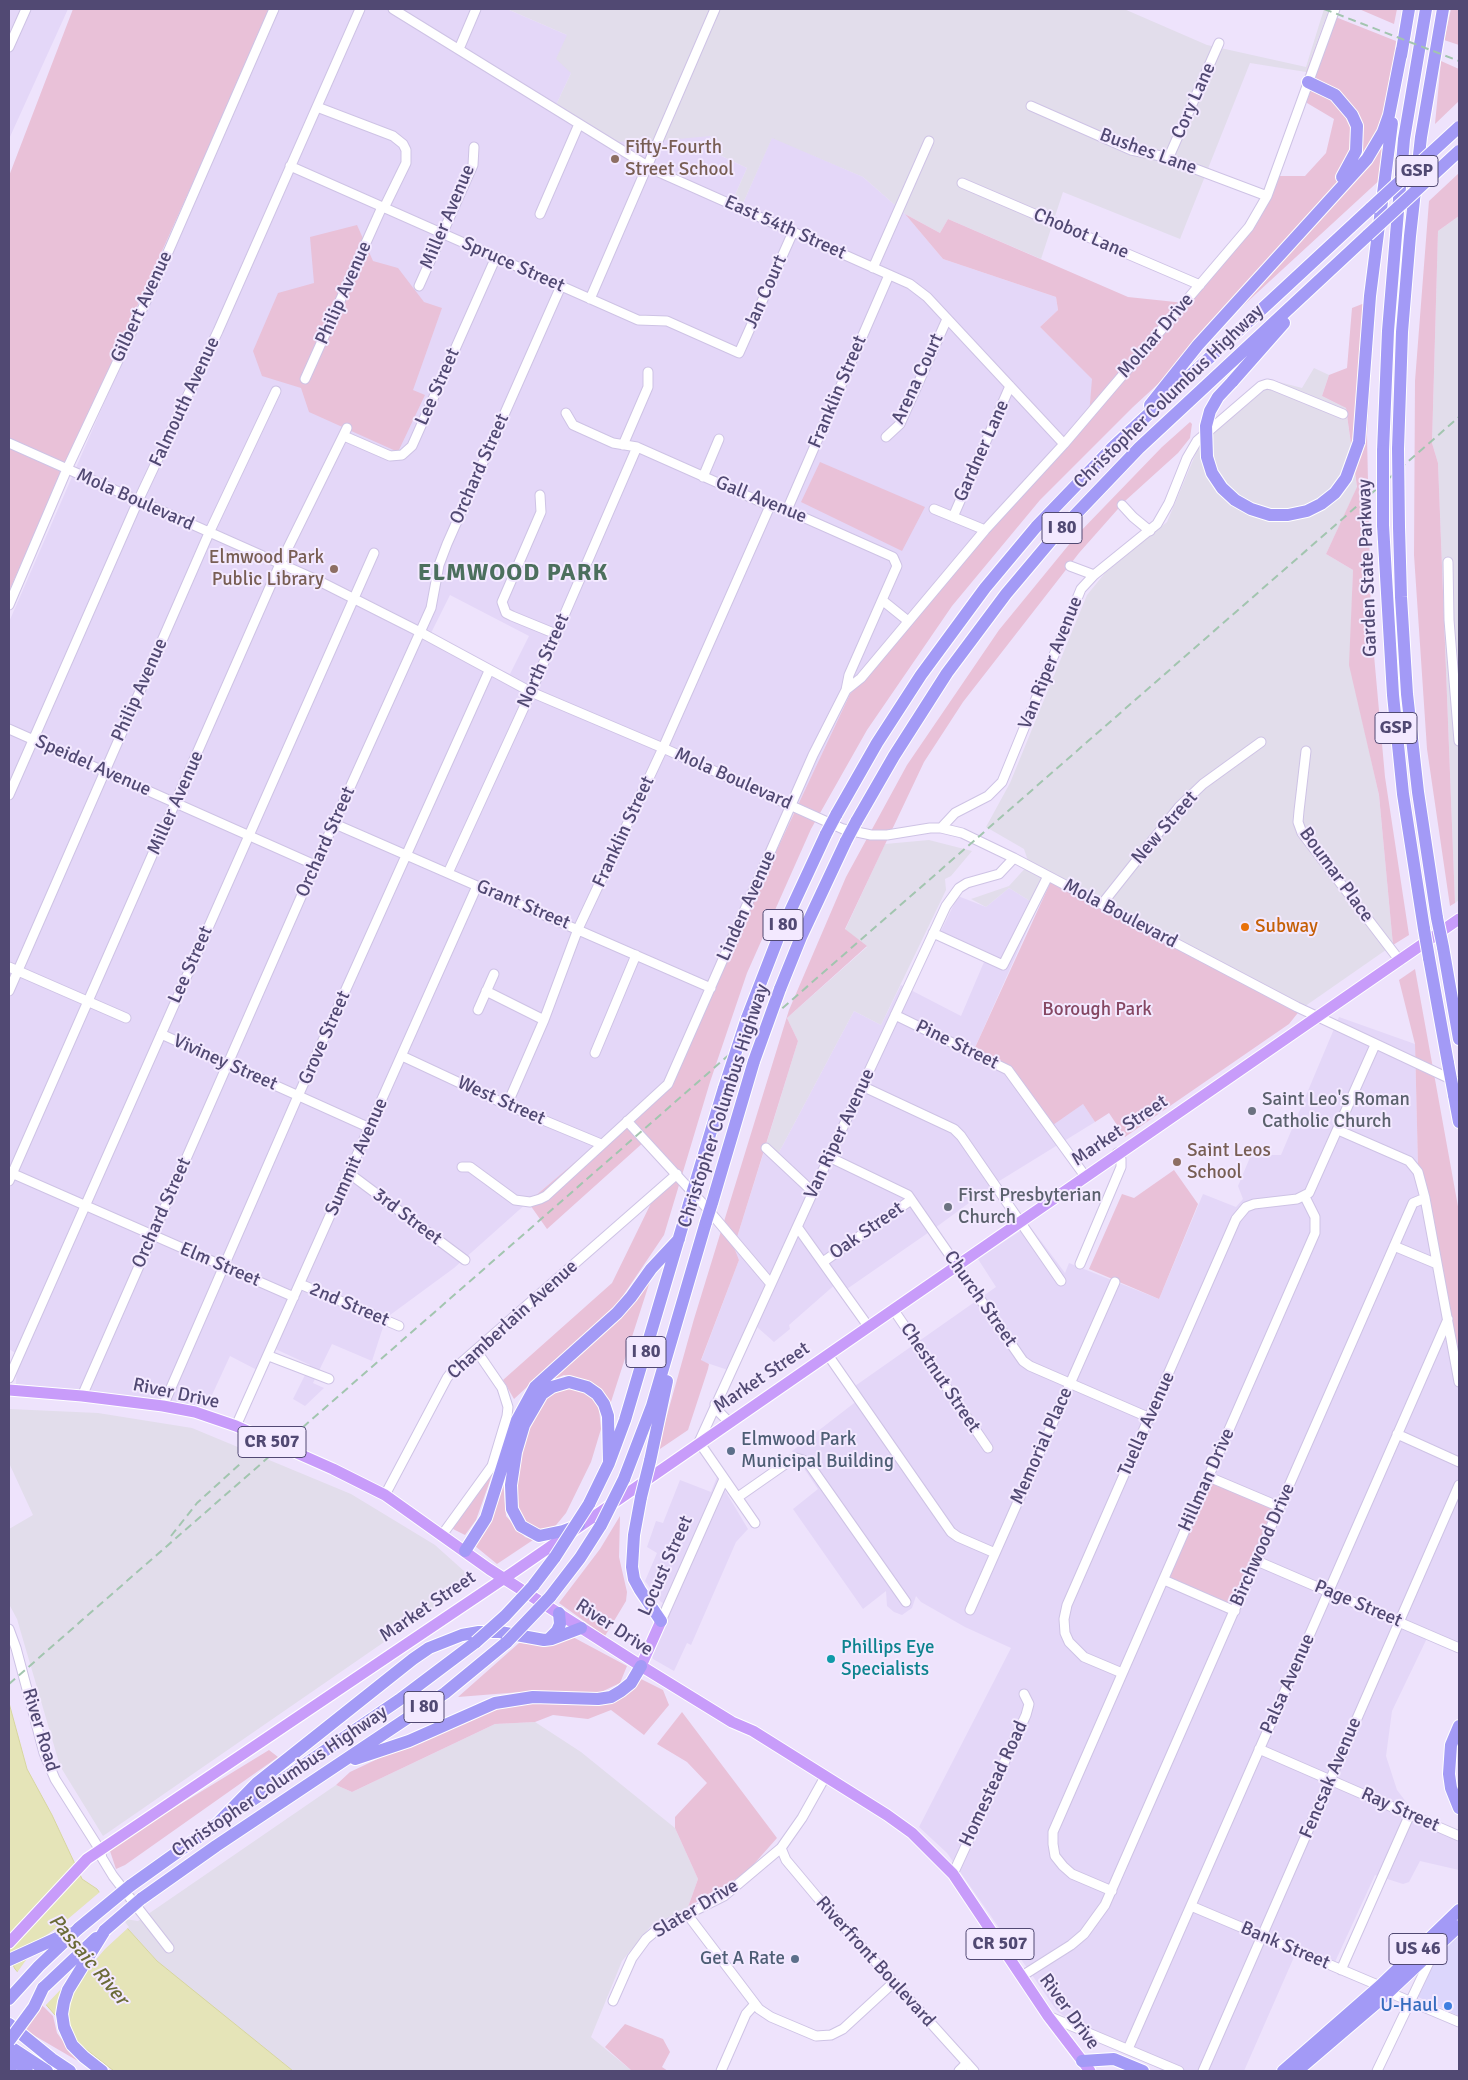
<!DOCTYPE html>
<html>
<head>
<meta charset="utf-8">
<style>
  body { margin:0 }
  #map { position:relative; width:1468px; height:2080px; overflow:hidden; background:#eee3fc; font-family:Signika,sans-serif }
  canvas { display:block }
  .frame { position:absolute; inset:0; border:10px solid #514973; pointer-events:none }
</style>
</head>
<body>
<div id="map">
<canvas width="1468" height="2080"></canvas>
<div class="frame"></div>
</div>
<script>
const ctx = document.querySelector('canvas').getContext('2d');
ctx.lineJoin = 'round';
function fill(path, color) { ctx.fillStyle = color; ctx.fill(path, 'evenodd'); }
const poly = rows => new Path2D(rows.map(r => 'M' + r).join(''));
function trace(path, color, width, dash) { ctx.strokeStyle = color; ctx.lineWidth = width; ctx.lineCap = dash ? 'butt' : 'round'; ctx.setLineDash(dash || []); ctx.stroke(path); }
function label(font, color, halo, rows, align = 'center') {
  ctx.font = font + ' Signika,sans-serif'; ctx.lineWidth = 4; ctx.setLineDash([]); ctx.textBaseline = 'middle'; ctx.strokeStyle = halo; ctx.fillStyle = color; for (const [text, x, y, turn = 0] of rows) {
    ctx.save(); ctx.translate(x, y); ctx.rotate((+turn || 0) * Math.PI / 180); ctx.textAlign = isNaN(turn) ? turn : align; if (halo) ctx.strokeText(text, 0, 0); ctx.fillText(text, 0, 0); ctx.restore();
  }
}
const residential = poly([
  [9,9,68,9,9,139],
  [275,9,507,9,567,35,571,73,556,105,712,135,702,147,747,168,731,204,741,208,772,137,863,177,905,214,943,259,1056,297,1058,310,1040,327,1093,379,1089,415,850,694,667,1084,528,1202,454,1268,386,1318,372,1361,332,1344,313,1383,324,1388,305,1406,293,1399,310,1365,269,1346,257,1370,230,1356,206,1408,161,1399,16,1384,17,1354,9,1349,9,622],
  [450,595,529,636,510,674,430,635],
  [1009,888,1038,906,973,1052,1083,1104,1095,1122,996,1183,935,1228,844,1291,838,1282,789,1325,790,1329,774,1342,757,1327,734,1376,725,1369,701,1361,739,1260,734,1247,765,1148,776,1158,854,1011,881,1025,901,985,961,1016,987,955,940,933,958,896,986,907],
  [1339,1017,1415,1044,1418,1166,1459,1388,1459,1644,1430,1632,1392,1711,1386,1756,1397,1790,1416,1815,1459,1838,1459,1870,1420,1861,1409,1882,1403,1884,1375,1875,1335,1962,1298,1948,1244,2071,1163,2071,1072,2022,1057,2011,947,1853,919,1827,1011,1648,965,1627,921,1602,916,1596,912,1608,902,1615,894,1612,887,1606,886,1591,863,1609,793,1509,818,1489,792,1451,862,1397,855,1386,996,1287,978,1259,1029,1225,1065,1273,1069,1263,1159,1299,1203,1194,1236,1207,1243,1199,1238,1186,1251,1155,1281,1155],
  [717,1477,748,1529,736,1542,691,1645,687,1643,674,1671,653,1659,651,1654,670,1607,661,1602,645,1581,657,1553,647,1547,656,1521,663,1523,680,1480,711,1492]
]);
const commercial = poly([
  [1459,1934,1459,2016,1418,1997,1436,1957]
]);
const industrial = poly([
  [507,9,1124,9,1207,45,1306,67,1324,9,1329,9,1306,72,1250,63,1180,239,1063,192,1041,259,948,219,940,233,905,214,863,177,772,138,741,208,731,204,747,168,705,148,711,136,656,141,613,142,556,105,571,73,556,59,567,35],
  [1459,216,1459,900,1455,903,1438,463,1432,443,1438,231],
  [1314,368,1329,375,1322,396,1346,408,1357,488,1326,554,1353,570,1350,665,1379,795,1393,945,1301,1009,1052,879,1038,906,1009,888,986,907,971,899,1009,886,1029,864,1024,849,986,827,1010,783,1087,595,1105,573,1167,522,1199,446,1275,381,1302,388],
  [929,840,972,851,951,876,945,879,946,890,881,1025,854,1011,776,1158,765,1148,798,1041,787,1018,867,947,845,930,885,844],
  [9,1409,98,1413,192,1428,351,1494,435,1545,474,1580,103,1836,60,1766,17,1619,9,1604,9,1529,33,1515,9,1463],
  [535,1722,581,1752,675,1828,698,1879,688,1907,650,1927,622,1961,591,2037,632,2071,293,2071,178,1980,157,1961,118,1918,138,1921,336,1785,352,1792,495,1724]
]);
const green = poly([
  [73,9,271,9,9,591,9,176],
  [1359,9,1397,9,1394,24],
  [1451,9,1459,9,1459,45,1444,40],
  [1328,14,1396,41,1383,177,1133,407,1040,500,952,606,867,730,811,829,747,973,710,1082,664,1235,618,1303,514,1399,503,1380,612,1283,655,1195,676,1174,645,1141,547,1229,528,1202,667,1084,850,694,1089,415,1092,379,1040,327,1058,310,1056,297,943,259,905,214,940,233,948,219,1128,297,1185,303,1232,247,1275,176,1305,176,1326,153,1334,119,1307,103,1306,72],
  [1441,61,1459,69,1459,101,1435,124],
  [1459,173,1459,216,1438,231,1432,443,1438,463,1455,903,1450,906,1427,749,1414,555,1415,381,1429,201],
  [357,225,373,261,398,268,424,302,442,308,413,390,425,395,398,452,309,412,301,388,262,376,253,351,278,293,314,283,310,237],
  [1375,299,1367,435,1371,622,1385,777,1409,935,1393,945,1379,795,1349,665,1353,570,1326,554,1357,487,1346,408,1322,396,1329,375,1347,368,1352,308],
  [1190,422,1192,424,1190,438,1178,453,1125,501,1079,553,963,702,924,762,845,929,867,946,787,1018,798,1041,734,1247,739,1260,701,1360,709,1364,708,1369,688,1430,657,1451,694,1319,789,1010,846,877,907,765,999,630,1076,536,1162,447],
  [820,462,925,507,902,551,801,502],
  [1052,879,1301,1009,1289,1024,1125,1137,1109,1113,1095,1122,1083,1104,1050,1127,1007,1069,973,1052],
  [1415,969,1459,1212,1459,1388,1418,1166,1415,1044,1399,980],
  [1174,1170,1198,1204,1159,1299,1089,1269,1122,1194,1134,1198],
  [650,1281,609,1408,591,1383,564,1375,541,1385],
  [569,1385,588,1391,599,1409,601,1429,591,1462,566,1513,552,1530,538,1531,524,1522,516,1504,517,1468,525,1433,550,1391],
  [493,1472,476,1520,465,1535,451,1528],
  [1209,1477,1280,1507,1235,1611,1164,1580],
  [503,1481,506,1516,525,1537,533,1540,497,1564,475,1546],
  [620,1516,619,1557,627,1592,626,1601,605,1636,559,1603,600,1549],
  [571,1636,627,1666,620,1683,599,1693,521,1692,458,1697,519,1643,540,1644],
  [641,1679,663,1690,669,1705,644,1735,611,1710,588,1719,553,1715,535,1722,495,1724,352,1792,336,1785,350,1772,477,1712,505,1704,618,1697],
  [682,1712,777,1838,746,1873,688,1907,698,1879,675,1828,675,1817,707,1783,687,1762,657,1744],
  [269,1750,278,1757,125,1865,116,1869,109,1848],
  [42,2005,53,2016,57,2033,78,2061,23,2029],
  [625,2024,663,2039,670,2052,662,2067,668,2071,632,2071,605,2047]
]);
const water = poly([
  [9,1703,27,1769,52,1815,82,1879,97,1889,118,1918,157,1961,293,2071,114,2071,82,2046,15,1969,9,1957,9,1703]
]);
const pier = poly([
  [101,1891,129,1927,105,1949,81,1977,59,2024,64,1986,44,2007,16,1974,41,1939,62,1924]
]);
const minor = poly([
  [393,9,654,170,910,284,927,297,1064,444],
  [9,47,26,9],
  [459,49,476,9],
  [1031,106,1131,150,1161,156,1267,196],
  [317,107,393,136,403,144,406,150,406,163,384,208],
  [1168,159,1219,43],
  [290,166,638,320,667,321,739,353,793,232],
  [962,183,1200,285],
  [540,214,579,124],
  [873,268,929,141],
  [419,286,473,165,474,147],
  [590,299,715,9],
  [305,379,382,207],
  [344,436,390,456,402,455,412,446,496,257],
  [886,437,900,424,947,319],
  [9,443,317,580,420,632,531,692,663,748,843,829,871,835,887,835,930,828,941,828,962,833,1014,858,1297,1007,1459,1083],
  [623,445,648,387,648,372],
  [703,477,719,439],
  [540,495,541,512,502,602,506,613,512,616,556,634],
  [1122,505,1133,517,1150,531],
  [934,509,985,530],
  [787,510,889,275],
  [953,517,1010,386],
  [1448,562,1449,620,1459,741],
  [1070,566,1094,575],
  [882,600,908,621],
  [9,605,67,469,155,282,274,9],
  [846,690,861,678,985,530,1064,444,1249,227,1267,196,1335,9],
  [9,729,315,865],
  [1306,751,1299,811,1298,822,1302,833,1400,961],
  [9,795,138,501,218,331,360,9],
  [335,824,711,988],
  [941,828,955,813,988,796,1002,782,1081,589,1094,575,1157,524,1169,503,1187,458,1197,441,1261,386,1267,384,1272,385,1343,414],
  [448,873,531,692,637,447],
  [1102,904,1179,807,1203,784,1261,742],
  [933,933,1003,965,1048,876],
  [9,967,126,1018],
  [9,991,209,533,276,391],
  [486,991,544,1020],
  [478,1010,494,974],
  [895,1015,1008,1070,1085,1176],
  [161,1034,370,1128],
  [595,1053,636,955],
  [402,1056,507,1105,601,1144],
  [862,1086,954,1129,961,1136,1061,1281],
  [507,1105,544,1020,578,929,663,748,770,506],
  [627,1121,705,1206,771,1284],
  [766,1148,813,1192],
  [829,1157,908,1195,1023,1361,1030,1366,1150,1418],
  [462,1167,470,1167,515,1200,530,1202,540,1199,546,1196,668,1084,813,755,846,690,849,675,897,566,893,557,787,510,770,506,637,447,613,443,573,425,566,413],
  [9,1172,294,1297],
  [350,1174,465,1260],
  [9,1181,280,564,347,428],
  [1425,1198,1459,1382],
  [798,1228,868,1326],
  [1394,1246,1437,1264],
  [823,1262,911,1200],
  [1080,1264,1121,1167,1121,1159,1117,1153],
  [300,1284,399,1326],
  [893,1309,988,1448],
  [828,1355,951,1532,958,1537,995,1553],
  [269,1356,329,1379],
  [9,1378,374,553],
  [82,1396,315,865,431,608,439,565,447,544,561,286],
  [715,1404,720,1413,729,1422],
  [163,1406,298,1096,489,671],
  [236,1426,477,886],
  [1397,1434,1459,1462],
  [1209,1477,1280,1507],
  [385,1495,447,1378,453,1370,677,1174],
  [738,1497,791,1460,796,1458,803,1460,809,1464,906,1602],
  [755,1523,699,1442,829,1157,946,906,959,888,967,883,999,874,1014,858],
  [442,1535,492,1466,507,1416,508,1407,502,1388,476,1350],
  [1257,1561,1459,1648],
  [1164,1580,1235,1611],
  [970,1610,1115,1282],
  [661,1621,724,1479],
  [9,1629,16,1648,44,1753,55,1779,100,1850,102,1858,113,1876,169,1948],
  [1122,1673,1084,1657,1069,1642,1065,1633,1064,1619,1067,1605,1236,1219,1246,1207,1254,1204,1297,1199,1309,1193,1375,1045],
  [1259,1749,1459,1836],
  [781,1848,786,1860,817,1897,974,2071],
  [953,1874,1026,1715,1029,1704,1024,1694],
  [1112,1891,1072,1874,1063,1866,1055,1856,1053,1844,1053,1832,1315,1233,1315,1217,1305,1197],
  [1191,1906,1380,1986],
  [687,1914,759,2009,771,2017,816,2036,831,2035,843,2029,893,1983],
  [1341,1970,1410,1814],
  [1022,1976,1071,1945,1084,1934,1105,1905,1413,1203,1425,1198,1418,1172,1409,1161,1338,1130],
  [1388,1992,1459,2022],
  [613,2001,632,1958,646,1939,658,1929,724,1896,781,1848,802,1818,825,1777],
  [1048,2016,1179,2071],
  [1128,2049,1448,1319],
  [721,2071,746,2014,755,2004],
  [959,2071,967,2063],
  [1203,2071,1459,1485],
  [1377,2071,1432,1956]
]);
const major = poly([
  [9,1390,82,1396,163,1406,195,1412,236,1426,333,1469,385,1495,489,1569,641,1666,732,1722,753,1731,887,1815,912,1833,953,1874,1048,2016,1090,2071],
  [641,1666,661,1621],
  [9,1943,87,1859,515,1571,1459,919]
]);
const highway = poly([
  [1401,56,1409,9],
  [1308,82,1335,95,1352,115,1357,126,1356,151,1342,177],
  [1232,382,1284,323],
  [1150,405,1198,345,1367,159,1383,132,1389,115,1402,49],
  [1359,442,1370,296,1392,123],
  [1398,449,1402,332,1410,236,1421,137,1443,9],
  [1383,451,1388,331,1404,139,1426,9],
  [1383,525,1393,695,1403,794,1424,929],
  [1399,527,1401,597,1407,694,1418,792,1437,918],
  [836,815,877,743,921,675,985,588,1036,527,1112,448,1371,208],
  [856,822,894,756,947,673,1006,594,1054,537,1139,448,1368,235],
  [1443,947,1459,1039],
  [1429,958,1448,1063],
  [780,989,801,937,846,841],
  [747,1018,780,933,826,834],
  [1454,1095,1459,1122],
  [695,1184,724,1088],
  [712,1203,754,1061],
  [650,1461,667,1381],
  [624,1479,652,1406,706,1222],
  [641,1497,634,1535,632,1567,634,1579,640,1590,661,1621],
  [589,1504,609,1463,625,1420,689,1204],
  [579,1525,563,1531,539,1536,521,1526,512,1509,511,1485,516,1452,524,1425,542,1394,552,1387,569,1382,587,1387,597,1394,604,1404,608,1416,609,1463],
  [465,1551,486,1518,517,1420,535,1387,617,1313,631,1297,651,1269,679,1239],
  [533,1586,555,1557],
  [550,1597,580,1558,601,1525],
  [549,1639,557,1631,560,1624,559,1613],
  [1459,1726,1451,1745,1449,1774,1451,1788,1459,1808],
  [355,1759,409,1741,495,1703,533,1697,598,1699,611,1697,621,1691,631,1683,641,1666],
  [241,1808,399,1700,476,1642],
  [218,1823,257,1783,413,1659,429,1648,462,1635,479,1632,500,1632,544,1640,552,1639,581,1628],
  [130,1886,224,1819],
  [141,1899,216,1846,445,1693,507,1642],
  [9,1960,68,1933],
  [43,1988,96,1938],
  [9,1999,39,1966,79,1928],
  [9,2024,52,2059,70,2071],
  [9,2046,47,2071],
  [9,2054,27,2071],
  [1082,2061,1114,2059,1143,2071],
  [9,2069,11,2071],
  [102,2071,84,2057,72,2045,64,2027,62,2014,64,2002,68,1990,105,1930],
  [1283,2071,1380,1986,1459,1910],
  [1297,2071,1379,2001,1459,1926]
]);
const rail = poly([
  [1324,9,1459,61],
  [171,1536,197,1503,240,1464],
  [9,1684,1459,417]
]);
const highwayBridge = poly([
  [1371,208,1459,127],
  [1368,235,1459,151],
  [1232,382,1218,397,1210,411,1206,426,1207,457,1212,473,1222,488,1235,500,1251,509,1270,515,1288,515,1307,511,1321,504,1335,493,1346,478,1359,442],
  [1398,449,1399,527],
  [1383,451,1383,525],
  [826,834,836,815],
  [846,841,856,822],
  [1437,918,1443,947],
  [1424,929,1429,958],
  [754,1061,780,989],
  [1448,1063,1454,1095],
  [724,1088,747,1018],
  [689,1204,695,1184],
  [706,1222,712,1203],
  [641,1497,650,1461],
  [601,1525,624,1479],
  [555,1557,589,1504],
  [476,1642,505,1616,533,1586],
  [507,1642,550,1597],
  [79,1928,130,1886],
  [105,1930,141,1899],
  [9,2041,34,2007,43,1988]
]);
const markers = [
  [615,159,5,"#8d6e63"],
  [334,569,5,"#8d6e63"],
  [1245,927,5,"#e8710a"],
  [1252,1111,5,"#6b7280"],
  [1177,1162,5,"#8d6e63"],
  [948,1207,5,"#6b7280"],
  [731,1451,5,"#5c6f8a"],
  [831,1659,5,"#0f9aa8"],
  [795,1959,5,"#5c6f8a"],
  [1448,2006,5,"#3f7fe0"]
];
const shields = [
  [1417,171,42],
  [1062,528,40],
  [1396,728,42],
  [783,925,40],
  [646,1352,40],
  [272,1442,68],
  [424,1707,40],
  [1000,1944,68],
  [1418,1949,58]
];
const shieldNames = [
  ["GSP",1417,171],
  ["I 80",1062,528],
  ["GSP",1396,728],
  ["I 80",783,925],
  ["I 80",646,1352],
  ["CR 507",272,1442],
  ["I 80",424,1707],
  ["CR 507",1000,1944],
  ["US 46",1418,1949]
];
const streetNames = [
  ["Cory Lane",1194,101,-66],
  ["Bushes Lane",1148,152,20],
  ["Miller Avenue",448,217,-67],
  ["East 54th Street",785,228,24],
  ["Chobot Lane",1081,234,23],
  ["Spruce Street",513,265,24],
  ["Jan Court",766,292,-66],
  ["Philip Avenue",344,293,-66],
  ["Gilbert Avenue",142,307,-65],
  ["Molnar Drive",1156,336,-49],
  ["Arena Court",918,379,-65],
  ["Lee Street",438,387,-66],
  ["Franklin Street",838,392,-67],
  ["Christopher Columbus Highway",1169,397,-44],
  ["Falmouth Avenue",185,402,-65],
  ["Gardner Lane",982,451,-66],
  ["Orchard Street",480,469,-66],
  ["Mola Boulevard",135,500,24],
  ["Gall Avenue",761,500,22],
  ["Garden State Parkway",1368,568,-92],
  ["North Street",544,661,-66],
  ["Van Riper Avenue",1051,663,-68],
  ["Philip Avenue",140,690,-66],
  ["Speidel Avenue",93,766,24],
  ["Mola Boulevard",733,779,24],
  ["Miller Avenue",176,803,-66],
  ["New Street",1165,828,-49],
  ["Franklin Street",624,832,-65],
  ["Orchard Street",326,842,-66],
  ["Boumar Place",1336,875,54],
  ["Grant Street",523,905,23],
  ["Linden Avenue",747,906,-66],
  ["Mola Boulevard",1120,914,28],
  ["Lee Street",191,965,-66],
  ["Grove Street",325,1038,-66],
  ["Pine Street",957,1045,26],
  ["Viviney Street",225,1063,24],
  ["West Street",501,1101,24],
  ["Christopher Columbus Highway",724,1106,-72],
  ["Market Street",1120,1131,-34],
  ["Van Riper Avenue",840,1134,-65],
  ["Summit Avenue",357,1157,-66],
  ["Orchard Street",162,1213,-66],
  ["3rd Street",407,1217,37],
  ["Oak Street",867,1231,-35],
  ["Elm Street",220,1265,23],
  ["Church Street",980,1299,55],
  ["2nd Street",349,1305,23],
  ["Chamberlain Avenue",513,1320,-42],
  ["Market Street",762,1378,-34],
  ["Chestnut Street",940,1378,56],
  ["River Drive",176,1394,12],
  ["Tuella Avenue",1147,1424,-66],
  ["Memorial Place",1042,1446,-66],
  ["Hillman Drive",1207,1480,-66],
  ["Birchwood Drive",1263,1545,-66],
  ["Locust Street",666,1566,-66],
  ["Page Street",1358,1604,23],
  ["Market Street",428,1607,-34],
  ["River Drive",614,1628,33],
  ["Palsa Avenue",1288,1684,-66],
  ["River Road",40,1730,73],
  ["Fencsak Avenue",1331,1778,-67],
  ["Christopher Columbus Highway",280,1782,-34],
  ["Homestead Road",994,1784,-65],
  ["Ray Street",1400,1810,24],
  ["Slater Drive",696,1909,-31],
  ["Bank Street",1285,1946,23],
  ["Riverfront Boulevard",875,1962,48],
  ["River Drive",1069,2012,54]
];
const educationNames = [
  ["Fifty-Fourth",625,148],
  ["Street School",625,170],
  ["Elmwood Park",324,558,"right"],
  ["Public Library",324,580,"right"],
  ["Saint Leos",1187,1151],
  ["School",1187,1173]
];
const foodNames = [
  ["Subway",1255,927]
];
const parkNames = [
  ["Borough Park",1097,1010]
];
const worshipNames = [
  ["Saint Leo's Roman",1262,1100],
  ["Catholic Church",1262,1122],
  ["First Presbyterian",958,1196],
  ["Church",958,1218]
];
const serviceNames = [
  ["Elmwood Park",741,1440],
  ["Municipal Building",741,1462],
  ["Get A Rate",785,1959,"right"]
];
const cultureNames = [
  ["Phillips Eye",841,1648],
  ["Specialists",841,1670]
];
const shopNames = [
  ["U-Haul",1438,2006]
];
const waterNames = [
  ["Passaic River",88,1960,50]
];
const districtNames = [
  ["ELMWOOD PARK",513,574]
];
fill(residential, '#e4d7f8');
fill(commercial, '#dcd6fc');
fill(industrial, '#e2ddeb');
fill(green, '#e9c1d8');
fill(water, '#e5e4b8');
trace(water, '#d7d69e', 1);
fill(pier, '#eee3fc');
trace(minor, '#cec3e5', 11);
trace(major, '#fff', 13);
trace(highway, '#fff', 14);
trace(minor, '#fff', 9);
trace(major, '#c89cfa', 11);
trace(highway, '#a39af6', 12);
trace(rail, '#a2c5af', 2, [8, 5]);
trace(highwayBridge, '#fff', 14, []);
trace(highwayBridge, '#a39af6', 12);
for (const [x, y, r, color] of markers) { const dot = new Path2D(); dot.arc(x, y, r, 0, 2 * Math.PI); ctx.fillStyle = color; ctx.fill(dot); trace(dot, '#f3e9ff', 2); }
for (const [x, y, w] of shields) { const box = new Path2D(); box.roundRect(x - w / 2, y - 15.5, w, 31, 4); ctx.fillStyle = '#f3e9ff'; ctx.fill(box); trace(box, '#514973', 1); }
label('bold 18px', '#514973', null, shieldNames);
label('19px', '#514973', '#f3e9ff', streetNames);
label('19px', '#785e54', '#f3e9ff', educationNames, 'left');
label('19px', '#c56008', '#f3e9ff', foodNames, 'left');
label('19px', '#854763', '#f3e9ff', parkNames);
label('19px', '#5b616d', '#f3e9ff', worshipNames, 'left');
label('19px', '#4e5e75', '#f3e9ff', serviceNames, 'left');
label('19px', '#0d838f', '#f3e9ff', cultureNames, 'left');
label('19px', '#366cbe', '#f3e9ff', shopNames, 'right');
label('italic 20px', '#6b6b37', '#f3e9ff', waterNames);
ctx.letterSpacing = '1px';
label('bold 24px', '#4c6f5d', '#f3e9ff', districtNames);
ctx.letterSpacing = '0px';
</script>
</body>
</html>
